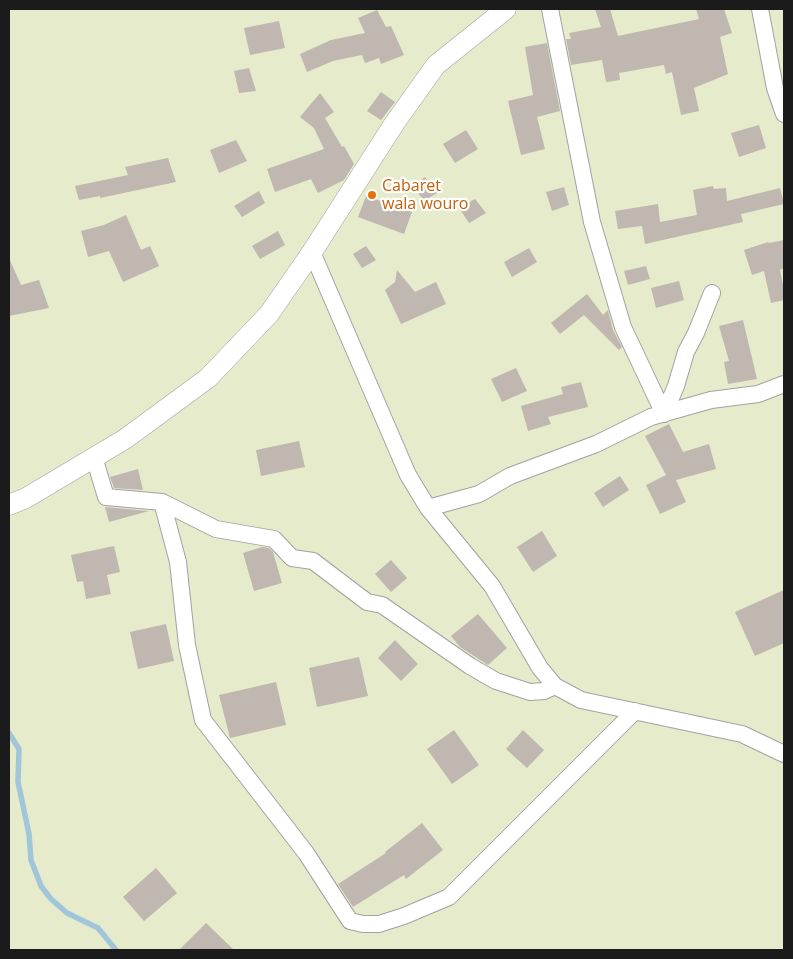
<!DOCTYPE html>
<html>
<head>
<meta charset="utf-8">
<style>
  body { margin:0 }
  #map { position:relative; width:793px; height:959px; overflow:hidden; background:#ece9e0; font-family:"Open Sans",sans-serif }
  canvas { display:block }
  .frame { position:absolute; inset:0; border:10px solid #1b1b1b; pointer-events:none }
</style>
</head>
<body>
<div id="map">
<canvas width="793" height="959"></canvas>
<div class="frame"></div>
</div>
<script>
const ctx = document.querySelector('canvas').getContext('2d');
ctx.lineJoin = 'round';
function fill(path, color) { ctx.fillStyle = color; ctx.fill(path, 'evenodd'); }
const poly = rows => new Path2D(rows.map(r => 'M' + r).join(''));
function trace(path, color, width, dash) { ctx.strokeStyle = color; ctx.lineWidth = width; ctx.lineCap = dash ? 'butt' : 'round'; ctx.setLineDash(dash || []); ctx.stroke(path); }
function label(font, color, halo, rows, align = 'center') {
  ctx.font = font + ' "Open Sans",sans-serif'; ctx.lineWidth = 4.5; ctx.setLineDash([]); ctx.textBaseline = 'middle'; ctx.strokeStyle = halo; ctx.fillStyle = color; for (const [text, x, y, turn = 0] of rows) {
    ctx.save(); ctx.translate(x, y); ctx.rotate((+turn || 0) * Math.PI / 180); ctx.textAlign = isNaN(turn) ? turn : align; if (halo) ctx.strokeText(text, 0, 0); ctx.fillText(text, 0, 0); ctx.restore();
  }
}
const farmland = poly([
  [9,9,784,9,784,950,9,950]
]);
const stream = poly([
  [9,733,19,749,18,782,29,834,31,860,41,886,51,899,67,913,98,928,116,950]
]);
const building = poly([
  [595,9,610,9,618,36,699,19,696,9,724,9,732,33,720,37,728,74,694,88,699,111,681,115,672,72,666,74,664,65,619,73,620,80,606,82,602,60,571,65,566,39,571,39,569,33,601,27],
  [377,10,386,27,391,26,404,55,381,64,379,58,365,63,362,55,333,61,307,72,300,54,331,40,365,33,358,18],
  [279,21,285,48,250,55,244,28],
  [547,43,560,111,537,117,545,149,521,155,508,101,533,95,525,47],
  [249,68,256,91,239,93,234,71],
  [381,92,395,102,381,120,367,111],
  [320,93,334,112,325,118,342,147,344,146,354,164,344,180,318,193,311,179,275,192,267,169,324,149,314,128,300,117],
  [759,125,766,148,739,157,731,133],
  [466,130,478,149,455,163,443,144],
  [236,140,247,161,219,173,210,150],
  [168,158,176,182,100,198,100,196,79,200,75,186,128,175,125,167],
  [425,177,437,193,424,201,413,186],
  [713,186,714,189,726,188,727,201,780,188,784,204,741,214,743,222,645,244,642,226,618,229,615,211,658,204,660,222,697,215,693,190],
  [564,187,569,205,552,211,546,192],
  [259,191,265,203,242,217,234,206],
  [366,196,412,212,404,234,358,217],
  [475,199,486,213,469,223,459,208],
  [126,215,141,250,150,246,159,266,123,282,109,251,88,257,81,231,104,225],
  [278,231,285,245,260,259,252,246],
  [784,240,784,268,780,270,784,290,784,300,771,303,764,271,752,275,744,250,768,242,769,243],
  [366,246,376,260,362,268,353,254],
  [529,248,537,262,512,277,504,262],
  [9,258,21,285,39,280,49,308,9,316],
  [646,266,650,279,628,285,624,271],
  [397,270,415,292,436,282,446,304,401,324,385,290,395,282],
  [679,281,684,300,656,308,651,288],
  [587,294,603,315,608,310,613,330,622,347,619,350,584,315,560,334,551,323],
  [743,320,757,379,728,384,724,362,729,361,719,326],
  [516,368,527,391,502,402,491,379],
  [581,382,588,407,548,417,551,424,528,431,521,406,563,394,561,387],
  [669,424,683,452,709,444,716,469,676,480,686,502,660,514,646,485,666,475,645,436],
  [299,441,305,467,261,476,256,450],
  [138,469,143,490,114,488,110,477],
  [620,476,629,490,603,507,594,493],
  [105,507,149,511,109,522],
  [542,531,557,556,533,572,517,547],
  [114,546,120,572,107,575,111,594,86,599,83,581,77,582,71,555],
  [262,547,269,548,273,552,282,583,254,591,243,553],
  [391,560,407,578,391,592,375,574],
  [784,590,784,643,755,656,735,612],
  [478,614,507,648,488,665,460,647,451,636],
  [166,624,174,661,138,669,130,632],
  [395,640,418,664,401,681,378,658],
  [359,657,368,696,317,707,309,668],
  [276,682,286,725,230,738,219,695],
  [454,730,479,765,452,784,427,749],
  [523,730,544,750,527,768,506,749],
  [422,823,443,850,406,879,404,875,353,907,338,884,386,853,385,852],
  [156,868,177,893,144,921,123,897],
  [206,923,234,950,179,950]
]);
const minor = poly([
  [550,9,592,222,623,327,664,414,676,386,686,352,696,333,712,293],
  [760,9,775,88,784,114],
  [312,252,408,475,428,508,492,586,540,668,555,686,581,700,742,734,784,754],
  [94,457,106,497,162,502,178,562,187,645,203,720,306,853,350,921,363,924,379,924,404,916,449,897,635,711],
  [162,502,216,529,274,539,292,558,313,561,367,602,382,605,470,666,496,681,530,692,544,691,555,686],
  [428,508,479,494,510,476,596,444,651,417,711,400,758,394,784,384]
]);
const tertiary = poly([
  [9,505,26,498,125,439,208,378,269,314,312,252,394,124,436,65,506,9]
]);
const markers = [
  [372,195,5,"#e8710a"]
];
const foodNames = [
  ["Cabaret",382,186],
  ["wala wouro",382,204]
];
fill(farmland, '#e5ebcb');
trace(stream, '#a1c6da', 5.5);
fill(building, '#c0b8b0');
trace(minor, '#a2a2a2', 18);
trace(tertiary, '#a2a2a2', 21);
trace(minor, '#fff', 16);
trace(tertiary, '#fff', 20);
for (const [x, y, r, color] of markers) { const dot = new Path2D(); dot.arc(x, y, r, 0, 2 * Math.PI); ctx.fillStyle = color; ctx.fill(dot); trace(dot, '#fff', 2); }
label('16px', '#c56008', '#fff', foodNames, 'left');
</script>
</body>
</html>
